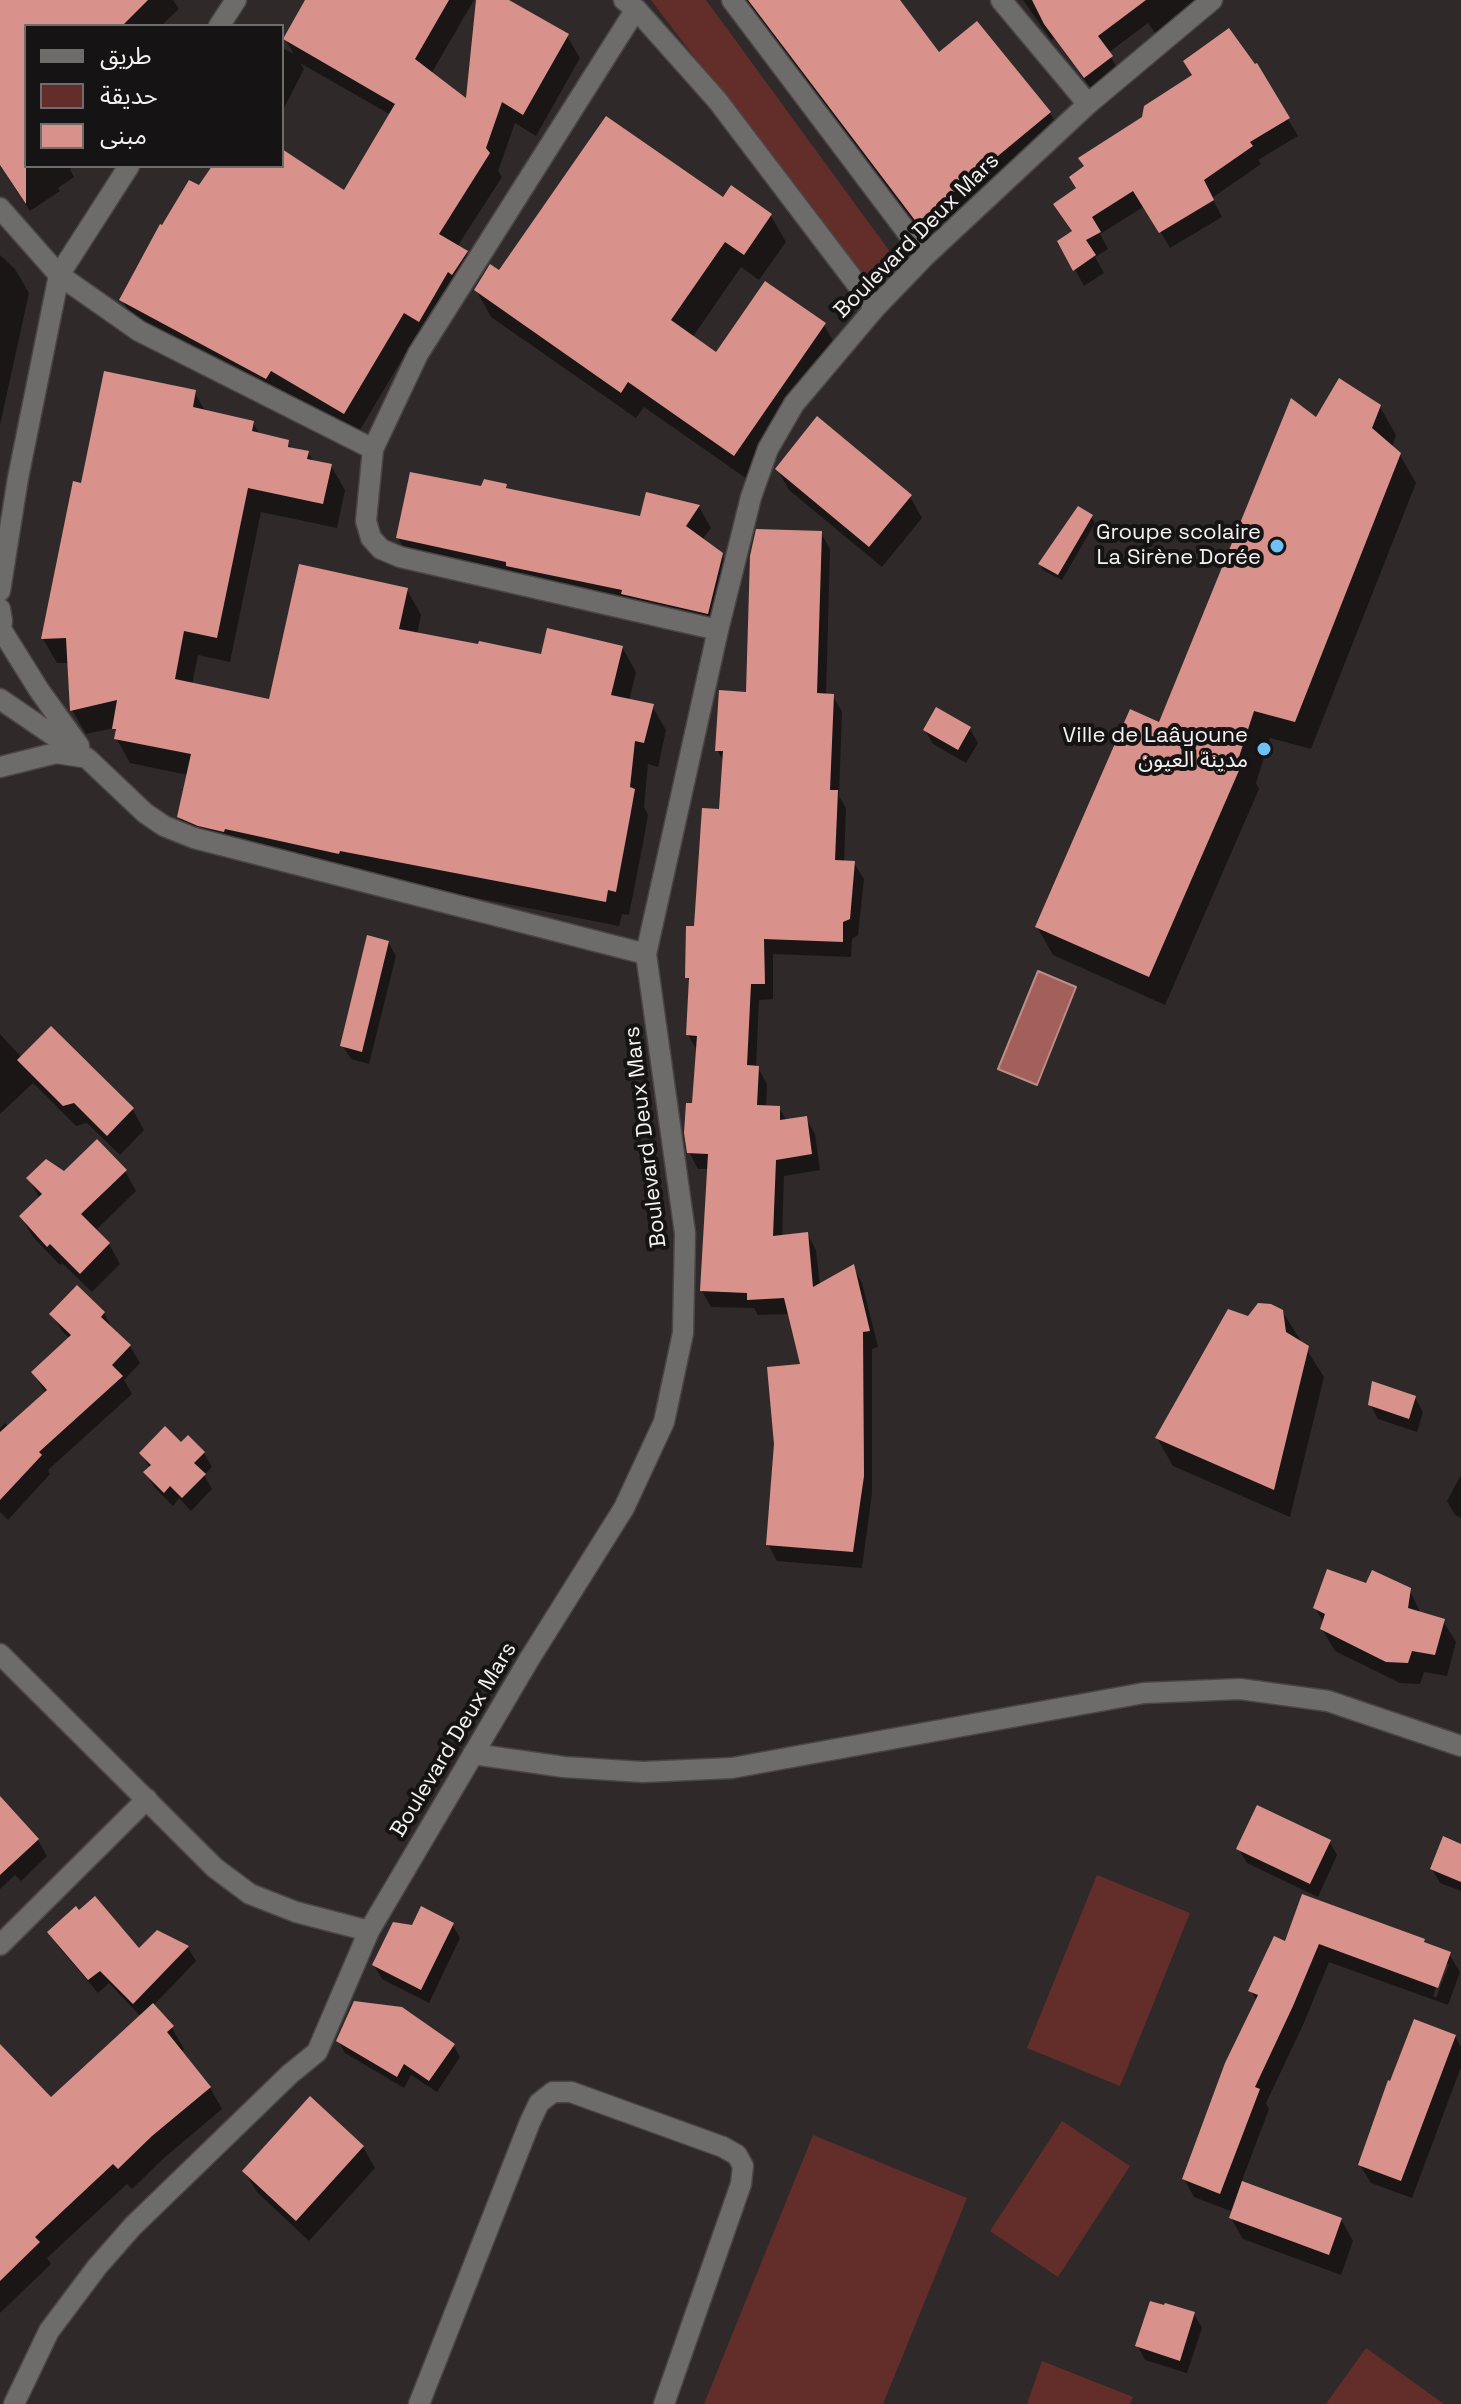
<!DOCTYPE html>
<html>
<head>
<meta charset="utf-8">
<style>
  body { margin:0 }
  #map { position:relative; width:1461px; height:2404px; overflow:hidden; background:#2f2a29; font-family:"Space Grotesk","Noto Sans Arabic",sans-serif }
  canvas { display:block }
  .legend { position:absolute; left:24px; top:24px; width:260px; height:144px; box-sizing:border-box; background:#151313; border:2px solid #6f6c6c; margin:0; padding:10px 14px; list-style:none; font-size:24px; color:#f5f2f1 }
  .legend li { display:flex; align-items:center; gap:16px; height:40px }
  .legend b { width:40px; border:2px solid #6f6c6c }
</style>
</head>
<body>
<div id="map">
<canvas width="1461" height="2404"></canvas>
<ul class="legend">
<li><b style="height:10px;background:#6e6b6b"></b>طريق</li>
<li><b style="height:22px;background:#632d29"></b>حديقة</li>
<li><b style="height:22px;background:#d9928b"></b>مبنى</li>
</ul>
</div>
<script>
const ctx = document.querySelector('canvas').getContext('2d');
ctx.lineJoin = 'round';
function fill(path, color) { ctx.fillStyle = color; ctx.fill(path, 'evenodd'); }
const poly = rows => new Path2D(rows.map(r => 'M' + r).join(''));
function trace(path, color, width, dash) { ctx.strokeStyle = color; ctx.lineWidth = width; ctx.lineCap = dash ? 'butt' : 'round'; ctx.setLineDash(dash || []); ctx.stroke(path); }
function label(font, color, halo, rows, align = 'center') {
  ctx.font = font + ' "Space Grotesk","Noto Sans Arabic",sans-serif'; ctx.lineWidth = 8; ctx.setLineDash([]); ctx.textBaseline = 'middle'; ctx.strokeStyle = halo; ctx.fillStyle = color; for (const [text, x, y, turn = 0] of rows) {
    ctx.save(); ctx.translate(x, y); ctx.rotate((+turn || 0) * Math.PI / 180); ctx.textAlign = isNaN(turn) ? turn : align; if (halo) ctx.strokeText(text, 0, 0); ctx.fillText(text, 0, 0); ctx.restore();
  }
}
const green = poly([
  [651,0,706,0,896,260,896,277,873,282,859,275],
  [1097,1875,1190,1913,1120,2086,1027,2048],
  [1062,2121,1130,2166,1058,2277,990,2231],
  [813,2135,967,2198,883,2404,704,2404],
  [1366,2348,1444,2404,1326,2404],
  [1042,2361,1133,2397,1130,2404,1027,2404]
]);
const water = poly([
  [1038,971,1076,987,1037,1085,998,1069,1038,971]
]);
const shadow = poly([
  [0,0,173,0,179,9,161,26,26,26,26,46,0,27],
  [307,0,474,0,431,74,467,102,478,0,505,0,567,36,580,58,536,136,515,123,498,171,502,177,457,247,466,252,479,275,432,343,417,334,357,435,284,392,279,400,135,322,122,300,214,166,282,166,282,151,345,192,391,115,300,63,304,69,282,112,282,48,294,54,285,39],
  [745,0,898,0,939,55,1050,113,1064,137,932,246],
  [1023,0,1199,0,1158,37,1148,23,1108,53,1121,74,1095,94,1054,38,1051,40],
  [0,42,26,80,26,166,74,166,70,169,74,177,58,188,60,191,30,211,0,166],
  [1256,65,1298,136,1258,160,1261,164,1212,198,1222,217,1170,248,1145,206,1100,234,1108,249,1095,257,1104,273,1084,286,1060,241,1073,232],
  [723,200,771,216,786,242,759,280,741,267,692,338,716,355,824,325,839,351,750,481,644,407,636,418,491,317,476,290,500,273],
  [0,255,15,269,29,293,0,425],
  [194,392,206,412,253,423,261,436,288,442,292,450,308,453,314,462,331,466,345,490,337,528,261,512,230,662,198,655,192,685,271,702,407,590,421,615,417,634,543,656,622,647,636,672,629,701,652,706,666,730,658,767,648,764,644,807,648,815,643,843,629,915,622,914,619,926,193,842,179,817,188,775,130,763,116,738,117,734,114,728,86,734,72,710,70,663,57,663,43,639,82,485],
  [1380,407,1396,435,1392,447,1400,455,1416,483,1311,749,1270,738,1256,783,1259,789,1165,1005,1053,955,1037,927,1160,724,1317,419],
  [777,469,910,497,922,518,882,567,789,490],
  [506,486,509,491,641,519,647,494,699,507,711,528,702,540,721,554,734,576,720,635,410,559,398,538,482,488],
  [1091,517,1095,523,1062,580,1043,570,1040,564],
  [821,533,830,549,826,696,833,696,842,712,839,796,846,808,844,863,854,863,864,879,858,935,852,939,851,957,773,954,773,999,759,1000,756,1068,758,1068,767,1084,766,1108,779,1108,787,1121,806,1118,815,1134,820,1170,784,1176,782,1237,807,1234,816,1250,820,1286,853,1267,862,1283,878,1347,872,1349,872,1493,862,1568,777,1561,768,1544,802,1366,790,1314,758,1315,754,1308,711,1307,702,1291,710,1169,698,1169,689,1152,698,1052,688,1035,691,984,687,977,721,811,724,762,717,750,748,694],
  [970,729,978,743,966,763,933,744,925,730],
  [388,942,396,956,369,1064,351,1059,342,1045],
  [51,1029,133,1110,144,1130,120,1155,87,1123,76,1126,33,1083,0,1114,0,1034,22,1058],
  [125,1171,136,1191,95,1231,109,1244,120,1264,92,1292,62,1263,60,1265,33,1237,21,1217,40,1199,29,1179,64,1173],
  [1282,1311,1324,1377,1290,1517,1173,1466,1157,1438,1249,1319],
  [104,1313,114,1332,130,1346,140,1363,124,1380,132,1394,48,1470,50,1474,8,1520,0,1512,0,1428,5,1423,9,1427,46,1393,33,1373,70,1339,62,1331,51,1314],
  [1415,1398,1423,1412,1417,1432,1378,1419,1370,1404],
  [181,1445,204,1453,212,1467,204,1475,212,1489,191,1511,179,1498,173,1506,154,1487,146,1473,150,1468,141,1453],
  [1461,1475,1461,1518,1455,1515,1447,1501],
  [1367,1586,1409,1589,1421,1614,1443,1621,1456,1642,1447,1676,1424,1672,1420,1684,1400,1683,1335,1651,1322,1629,1324,1623,1315,1608],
  [0,1799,38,1840,47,1856,21,1881,15,1875,0,1889],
  [1329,1841,1337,1855,1318,1897,1247,1863,1239,1849],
  [1461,1846,1461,1891,1440,1883,1432,1869],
  [452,1924,460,1938,429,2003,382,1979,374,1965,413,1927],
  [50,1932,139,1951,157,1932,188,1948,196,1961,153,2006,172,2028,184,2049,181,2052,210,2088,222,2109,164,2158,132,2189,127,2184,47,2258,51,2264,0,2313,0,2047,51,2100,141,2017,109,1983,98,1993,58,1946],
  [1423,1940,1426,1945,1449,1954,1460,1972,1448,2005,1329,1962,1303,2025,1266,2103,1269,2109,1241,2183,1341,2219,1353,2241,1341,2275,1243,2239,1231,2218,1233,2212,1194,2197,1184,2179,1257,2001,1251,1991,1286,1944],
  [1445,1964,1449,1964,1436,1998,1433,1996],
  [1455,2036,1461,2047,1461,2067,1412,2198,1371,2183,1360,2165],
  [338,2041,453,2045,460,2057,437,2092,411,2075,404,2088,345,2053],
  [363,2147,375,2168,309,2241,257,2192,244,2171],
  [1194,2314,1202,2328,1187,2373,1145,2360,1137,2345]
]);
const building = poly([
  [0,0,148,0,122,26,26,26,26,204,0,165],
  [305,0,449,0,415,59,466,98,476,0,509,0,569,34,523,115,502,102,486,148,490,153,439,234,468,251,452,275,448,272,419,322,404,313,344,414,271,371,266,379,119,300,160,224,162,225,189,180,199,185,212,166,282,166,282,149,344,190,395,104,283,39],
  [748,0,900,0,939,52,977,21,1051,112,917,223],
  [1032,0,1146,0,1098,36,1113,56,1084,78,1044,24],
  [1229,28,1255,64,1257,63,1290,118,1250,142,1253,146,1204,180,1214,200,1159,233,1133,191,1092,217,1101,232,1086,240,1096,255,1073,271,1057,241,1072,231,1053,204,1076,188,1069,177,1084,166,1078,158,1142,117,1144,106,1192,75,1183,61],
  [606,116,723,197,731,185,772,214,744,255,725,242,671,320,716,352,765,281,826,323,734,456,628,382,621,393,474,290,490,264,499,270],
  [104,371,196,390,193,407,254,421,252,431,289,440,288,447,309,451,307,459,332,464,323,504,248,488,217,638,184,631,175,679,269,699,299,564,408,588,399,629,478,644,479,641,541,654,547,628,623,646,611,695,654,704,644,743,635,741,630,787,635,789,630,817,616,892,608,890,606,902,340,851,339,854,225,829,224,832,198,826,177,817,191,754,114,739,116,729,112,729,117,700,70,711,66,638,41,639,73,481,81,483],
  [1339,378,1381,405,1372,428,1401,453,1295,722,1254,711,1239,757,1244,759,1149,977,1035,927,1130,709,1159,722,1291,398,1316,417],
  [817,416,912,495,869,547,775,469],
  [410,472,481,486,484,479,507,484,506,488,640,516,646,492,700,505,686,526,723,553,708,614,621,594,622,590,506,566,506,562,396,538],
  [1078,506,1093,515,1058,575,1038,564],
  [756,529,822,531,817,693,834,694,830,790,838,790,835,860,855,861,850,919,843,922,843,942,764,939,765,984,751,984,747,1065,759,1066,757,1105,780,1106,780,1120,807,1116,812,1154,776,1160,773,1236,808,1232,813,1287,854,1264,870,1331,863,1332,864,1476,853,1552,766,1545,774,1444,767,1367,800,1364,784,1298,747,1300,747,1293,700,1291,708,1154,687,1153,684,1133,686,1103,692,1103,697,1036,686,1035,689,978,685,978,686,926,694,926,702,808,719,809,723,751,715,751,719,690,746,692,750,556],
  [936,707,971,727,958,750,923,730],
  [367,935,389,941,362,1052,340,1046],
  [51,1026,134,1108,107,1136,74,1103,63,1106,17,1060],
  [97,1139,127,1170,81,1214,110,1243,80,1274,50,1244,47,1247,19,1216,42,1194,26,1178,46,1159,64,1171],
  [77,1285,105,1312,101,1317,131,1345,112,1365,123,1376,39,1452,42,1455,0,1500,0,1432,47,1390,31,1372,71,1335,49,1314],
  [1258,1303,1271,1304,1283,1310,1286,1332,1309,1346,1274,1490,1155,1438,1228,1309,1248,1316],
  [1372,1381,1416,1396,1409,1419,1368,1405],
  [165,1426,181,1442,188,1435,205,1452,194,1463,206,1474,182,1498,170,1486,164,1493,143,1472,151,1465,139,1453],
  [1327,1569,1366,1583,1372,1570,1411,1588,1408,1608,1445,1619,1435,1655,1412,1651,1408,1663,1386,1662,1320,1629,1325,1614,1313,1608],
  [0,1796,39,1839,0,1875],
  [1257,1805,1331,1840,1310,1884,1236,1849],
  [1443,1836,1461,1844,1461,1882,1430,1869],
  [1302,1894,1425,1939,1424,1942,1451,1952,1438,1988,1319,1944,1293,2006,1255,2087,1260,2089,1220,2194,1182,2179,1225,2063,1258,1995,1248,1991,1274,1936,1285,1941],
  [95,1896,139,1948,157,1930,189,1946,133,2004,100,1971,88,1980,47,1932,76,1906,79,1910],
  [421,1906,454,1923,421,1990,372,1965,393,1922,412,1925],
  [354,2001,402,2007,455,2044,429,2081,404,2064,397,2077,336,2041],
  [153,2003,174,2026,167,2032,211,2087,152,2136,118,2169,113,2164,35,2237,40,2242,0,2281,0,2044,51,2097],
  [1414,2019,1456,2035,1401,2181,1358,2165,1388,2080,1390,2081],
  [310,2096,364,2146,296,2221,242,2171],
  [1242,2181,1342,2218,1329,2255,1229,2218],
  [1150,2301,1164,2305,1165,2303,1195,2312,1180,2361,1135,2346]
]);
const minor = poly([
  [624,0,636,9,717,100,875,308],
  [732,0,925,256],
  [1001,0,1088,104],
  [636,9,418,354,373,449,366,521,371,538,381,549,400,557,718,630],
  [219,26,236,0],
  [0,208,59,275,139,331,373,449],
  [0,591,18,478,59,275,129,166],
  [0,609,2,621,0,634],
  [1,629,39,690,79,746],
  [0,699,88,759,145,813,164,826,194,838,646,954],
  [0,767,56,753,82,757],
  [0,1654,215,1868,250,1894,296,1912,369,1931],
  [473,1754,564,1767,643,1772,732,1768,1144,1693,1240,1689,1328,1701,1461,1746],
  [0,1945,147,1799],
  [14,2404,49,2331,97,2267,133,2226,290,2074,317,2052,369,1931,530,1658,624,1508,664,1422,683,1333,685,1233,646,954,718,630,751,497,768,449,794,404,875,308,925,256,1088,104,1212,0],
  [419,2404,530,2122,539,2103,553,2092,571,2092,723,2147,737,2155,743,2166,741,2184,664,2404]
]);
const markers = [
  [1277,546,8,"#6dc2f3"],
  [1264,749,8,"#6dc2f3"]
];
const streetNames = [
  ["Boulevard Deux Mars",917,236,-45],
  ["Boulevard Deux Mars",646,1137,-97],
  ["Boulevard Deux Mars",454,1740,-59]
];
const poiNames = [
  ["Groupe scolaire",1261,533],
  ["La Sirène Dorée",1261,558],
  ["Ville de Laâyoune",1248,736],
  ["مدينة العيون",1248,761]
];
fill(green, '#632d29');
fill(water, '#a3605a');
trace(water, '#bc8c87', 2);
fill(shadow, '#0007');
fill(building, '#d9928b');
trace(minor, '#4b4645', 23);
trace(minor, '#6e6b6b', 20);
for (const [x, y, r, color] of markers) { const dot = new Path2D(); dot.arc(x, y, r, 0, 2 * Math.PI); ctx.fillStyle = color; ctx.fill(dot); trace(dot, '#151313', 3); }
label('22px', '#f5f2f1', '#151313', streetNames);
label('22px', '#f5f2f1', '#151313', poiNames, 'right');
</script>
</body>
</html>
